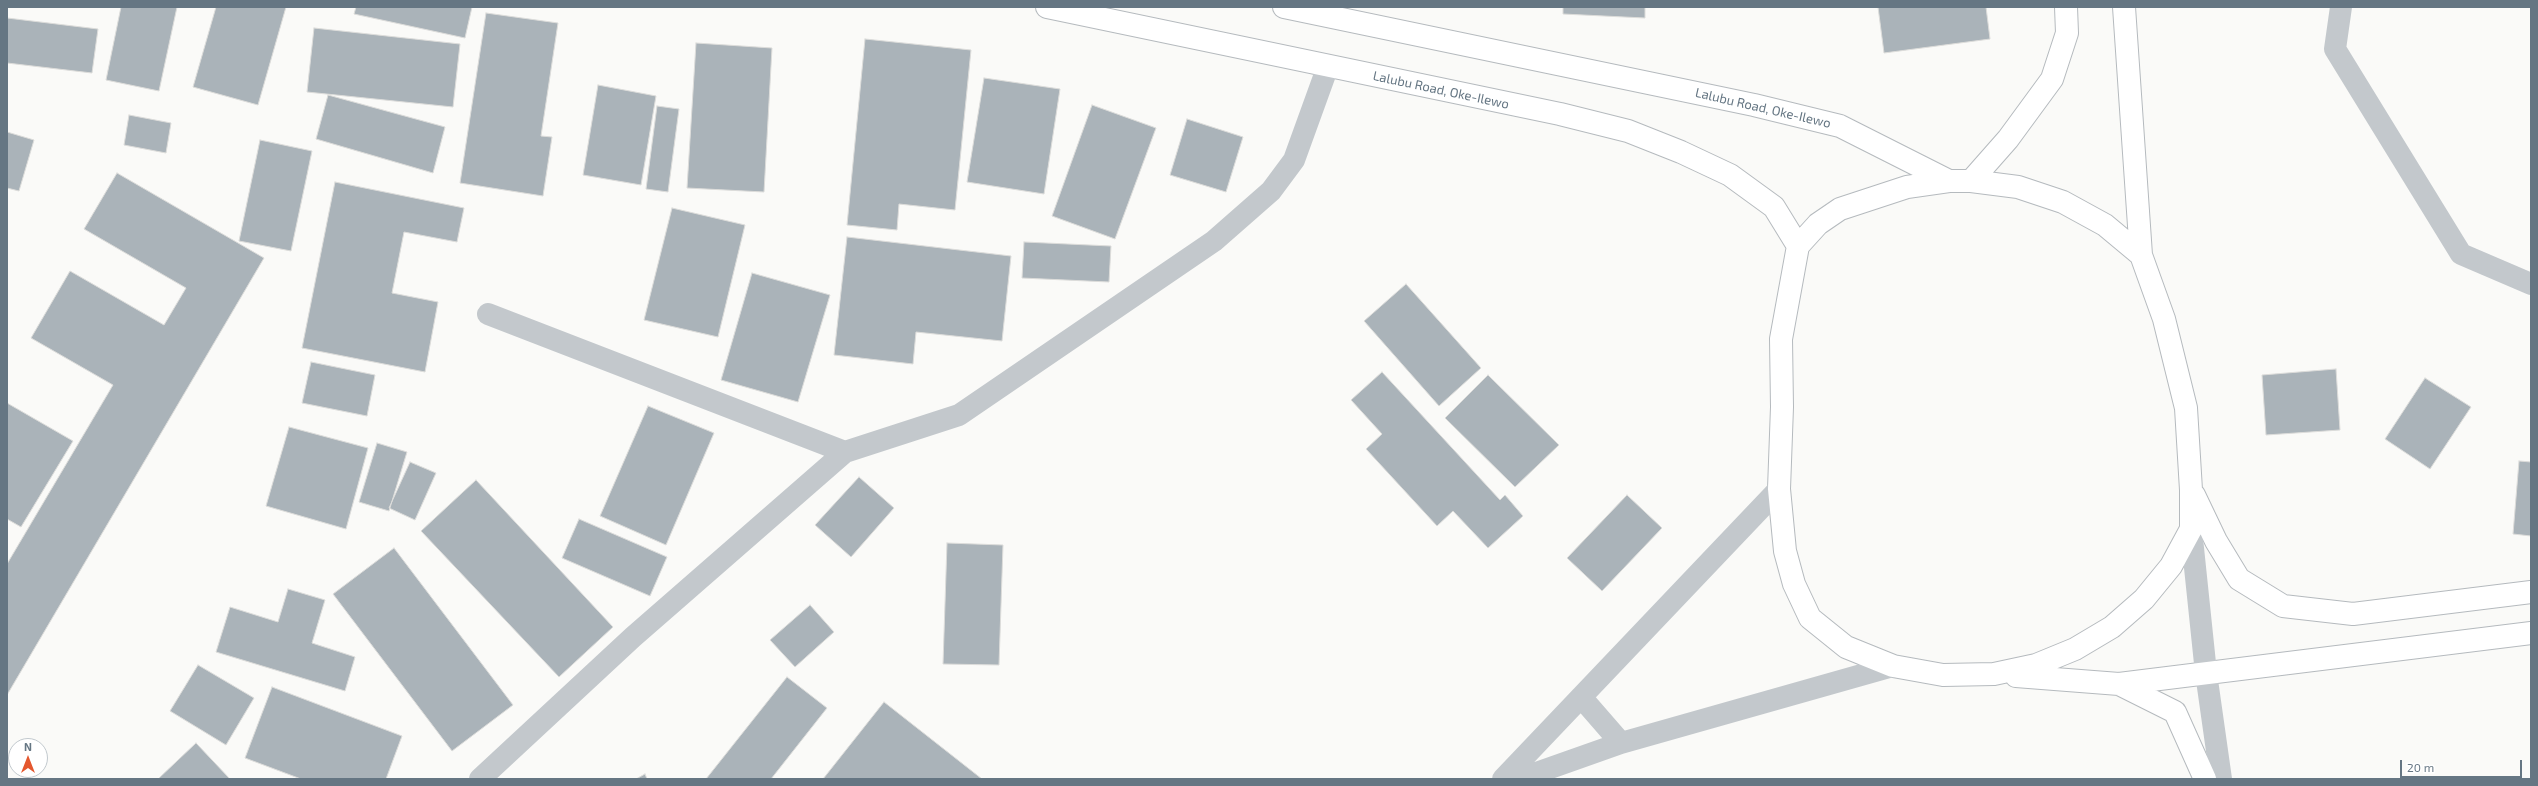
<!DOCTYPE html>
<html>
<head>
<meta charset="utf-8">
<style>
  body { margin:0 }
  #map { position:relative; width:2538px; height:786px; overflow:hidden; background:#fafaf8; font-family:"Exo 2",sans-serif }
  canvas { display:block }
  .frame { position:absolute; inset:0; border:8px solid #657683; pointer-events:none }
  .north { position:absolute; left:8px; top:738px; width:40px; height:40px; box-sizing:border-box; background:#fff; border:1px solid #c1c8cd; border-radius:50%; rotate:0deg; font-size:11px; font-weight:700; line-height:16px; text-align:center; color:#657683 }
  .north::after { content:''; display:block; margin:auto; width:14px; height:18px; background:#e4572e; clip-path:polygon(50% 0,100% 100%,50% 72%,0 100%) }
  .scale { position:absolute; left:2400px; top:760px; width:122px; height:18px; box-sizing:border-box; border:2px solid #657683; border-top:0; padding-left:5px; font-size:12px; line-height:14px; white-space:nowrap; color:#657683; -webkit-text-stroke:3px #fff; paint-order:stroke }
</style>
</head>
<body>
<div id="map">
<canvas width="2538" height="786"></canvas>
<div class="frame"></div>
<div class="north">N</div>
<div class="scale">20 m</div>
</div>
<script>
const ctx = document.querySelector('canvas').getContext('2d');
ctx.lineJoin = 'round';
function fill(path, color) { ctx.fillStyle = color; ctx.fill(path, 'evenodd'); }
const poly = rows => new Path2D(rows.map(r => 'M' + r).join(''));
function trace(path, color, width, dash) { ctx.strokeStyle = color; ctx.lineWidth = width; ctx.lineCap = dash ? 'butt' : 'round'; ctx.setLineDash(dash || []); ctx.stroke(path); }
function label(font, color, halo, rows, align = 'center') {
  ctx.font = font + ' "Exo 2",sans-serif'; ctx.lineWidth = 4; ctx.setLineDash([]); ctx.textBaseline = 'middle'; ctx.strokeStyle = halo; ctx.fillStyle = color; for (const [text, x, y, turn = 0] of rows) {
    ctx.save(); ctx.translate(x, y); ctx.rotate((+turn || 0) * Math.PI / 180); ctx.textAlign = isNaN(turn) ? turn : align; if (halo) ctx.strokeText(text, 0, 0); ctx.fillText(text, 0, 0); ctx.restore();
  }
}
const building = poly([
  [121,7,177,7,159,91,106,80,121,7],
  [216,7,286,7,258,105,193,87,216,7],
  [356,7,472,7,465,38,354,14,356,7],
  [1563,7,1645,7,1645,18,1563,14,1563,7],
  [1878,7,1986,7,1990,39,1884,53,1878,7],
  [486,13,558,23,541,136,552,137,543,196,460,183,486,13],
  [7,18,98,29,92,73,7,63,7,18],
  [314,28,460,44,453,107,307,92,314,28],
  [865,39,971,50,955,210,899,204,897,230,847,225,865,39],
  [696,43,772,48,764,192,687,188,696,43],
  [984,78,1060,89,1044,194,967,182,984,78],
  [598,85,656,96,641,185,583,175,598,85],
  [328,95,445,127,433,173,316,139,328,95],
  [1092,105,1156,128,1115,239,1052,216,1092,105],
  [657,106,679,109,668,192,646,189,657,106],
  [129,115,171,123,166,153,124,145,129,115],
  [1187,119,1243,137,1226,192,1170,175,1187,119],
  [7,132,34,140,19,191,7,188,7,132],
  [260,140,312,151,291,251,239,241,260,140],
  [117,173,264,258,7,695,7,564,113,385,31,338,70,271,164,325,186,288,84,229,117,173],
  [335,182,464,208,457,242,404,232,392,293,438,302,425,372,302,348,335,182],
  [672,208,745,225,718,337,644,320,672,208],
  [847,237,1011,256,1002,341,916,332,913,364,834,355,847,237],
  [1024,242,1111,246,1109,282,1022,278,1024,242],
  [752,273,830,295,798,402,721,380,752,273],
  [1406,284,1481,368,1439,406,1364,321,1406,284],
  [311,362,375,375,367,416,302,403,311,362],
  [2336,369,2340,430,2266,435,2262,375,2336,369],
  [1382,372,1500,500,1505,495,1523,516,1488,548,1453,511,1437,526,1366,449,1382,434,1351,400,1382,372],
  [1488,375,1559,445,1515,487,1445,418,1488,375],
  [2425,378,2471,407,2430,469,2385,439,2425,378],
  [7,403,73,441,21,527,7,519,7,403],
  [648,406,714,433,666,545,600,516,648,406],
  [289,427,368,448,346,529,266,506,289,427],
  [377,443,407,452,389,511,359,502,377,443],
  [2519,461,2531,462,2531,536,2513,534,2519,461],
  [410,462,436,473,415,520,389,508,410,462],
  [859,477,894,508,851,557,815,525,859,477],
  [476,480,613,627,559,677,421,531,476,480],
  [1627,495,1662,528,1602,591,1567,558,1627,495],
  [579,519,667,557,650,596,562,558,579,519],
  [947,543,1003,545,999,665,943,664,947,543],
  [394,548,513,705,452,751,333,594,394,548],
  [288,589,325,600,312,643,355,657,345,691,216,652,230,607,278,622,288,589],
  [810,605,834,632,795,667,770,640,810,605],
  [198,665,254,698,226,745,170,711,198,665],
  [787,677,827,708,771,779,706,779,787,677],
  [272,687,402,736,386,779,301,779,245,758,272,687],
  [884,702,982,779,823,779,884,702],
  [196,743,230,779,158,779,196,743],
  [645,774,647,779,636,779,645,774]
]);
const minor = poly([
  [2341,7,2335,49,2461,254,2531,284],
  [488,314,845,452],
  [2191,529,2206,673,2221,779],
  [1581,697,1621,743],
  [480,779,633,637,845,452,959,415,1214,241,1271,191,1294,160,1328,66],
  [1503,779,1779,489],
  [1519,779,1621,743,1893,666]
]);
const major = poly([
  [1047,7,1560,114,1628,131,1681,152,1730,175,1774,207,1798,246],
  [1284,7,1754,105,1840,126,1949,181],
  [2124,7,2141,255],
  [1949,181,1971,181,2018,187,2063,202,2105,225,2141,255,2164,319,2186,408,2191,490,2191,529,2171,566,2144,599,2112,627,2075,649,2036,665,1994,674,1943,675,1893,666,1846,647,1810,618,1794,584,1785,551,1779,489,1782,407,1781,339,1798,246,1818,224,1840,209,1907,187,1949,181],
  [1971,181,2008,139,2052,79,2067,33,2066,7],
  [2194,495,2216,541,2239,579,2283,606,2353,614,2531,592],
  [2016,676,2119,684,2531,633],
  [2119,684,2175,712,2205,779]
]);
const streetNames = [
  ["Lalubu Road, Oke-Ilewo",1441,90,12],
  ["Lalubu Road, Oke-Ilewo",1763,108,13]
];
fill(building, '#aab3b9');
trace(building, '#dcdcda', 1);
trace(major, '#b5babe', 24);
trace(minor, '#c3c8cc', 22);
trace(major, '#fff', 22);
label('13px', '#657683', '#fff', streetNames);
</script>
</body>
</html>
